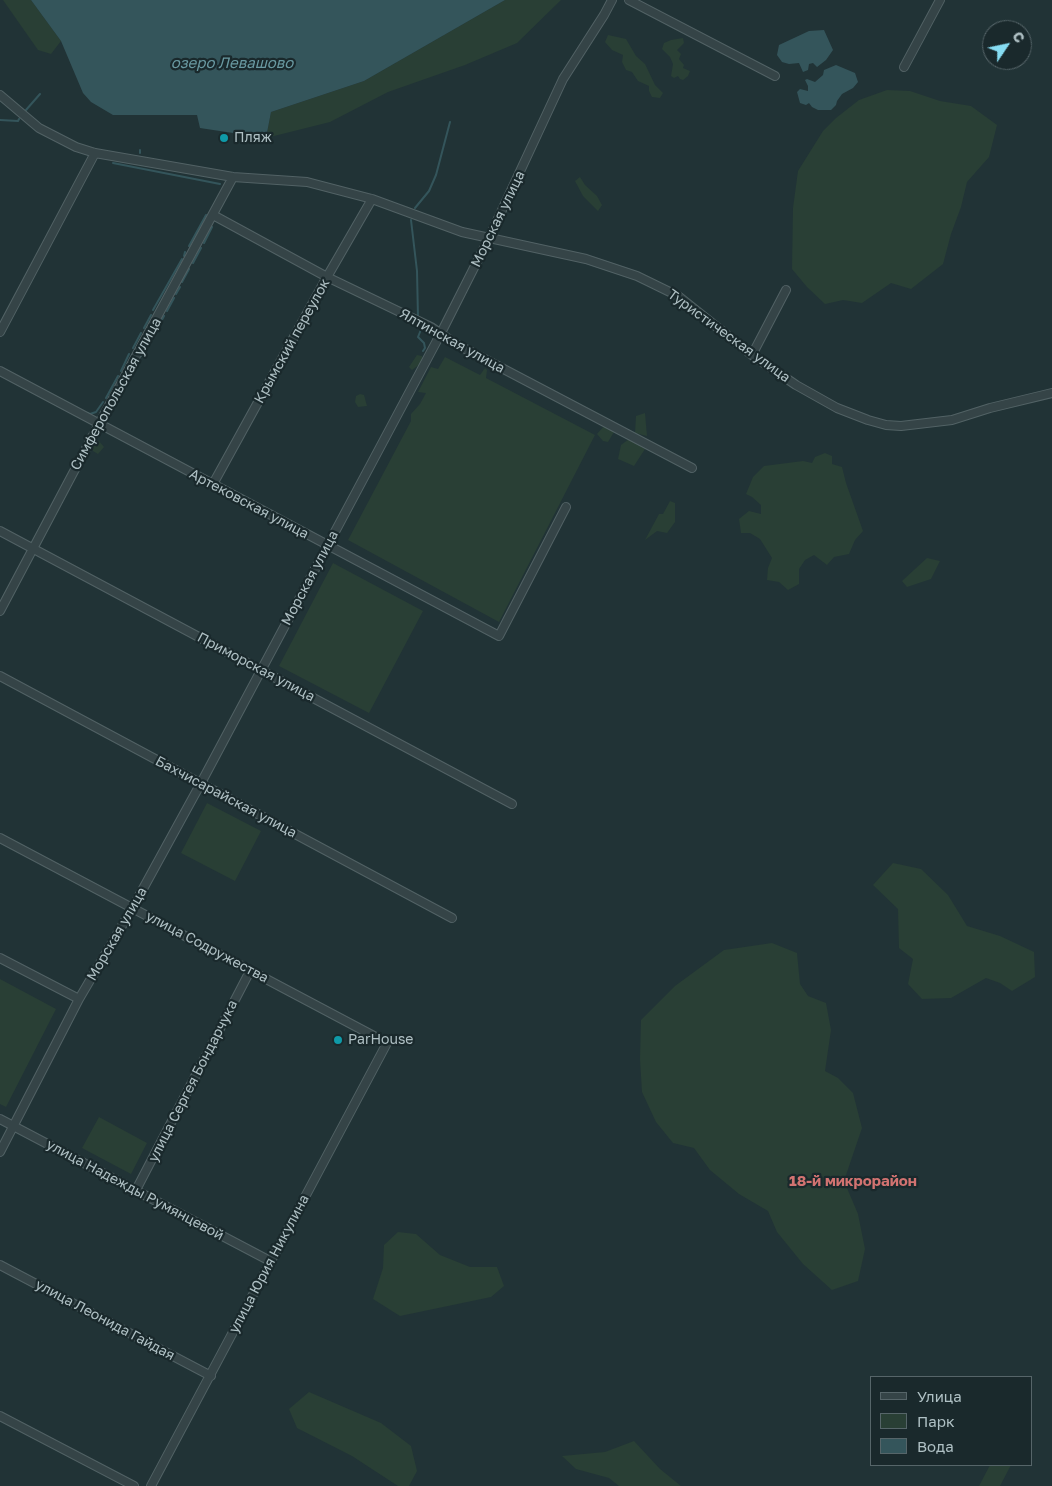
<!DOCTYPE html>
<html>
<head>
<meta charset="utf-8">
<style>
  body { margin:0 }
  #map { position:relative; width:1052px; height:1486px; overflow:hidden; background:#213336; font-family:"Golos Text",sans-serif }
  canvas { display:block }
  .legend { position:absolute; left:870px; top:1376px; width:162px; height:90px; box-sizing:border-box; background:#1a292c; border:1px solid #566569; margin:0; padding:6px 9px; list-style:none; font-size:15px; color:#afc0c4 }
  .legend li { display:flex; align-items:center; gap:10px; height:25px }
  .legend b { width:25px; border:1px solid #566569 }
  .north { position:absolute; left:982px; top:20px; width:50px; height:50px; box-sizing:border-box; background:#1a292c; border:1px solid #566569; border-radius:50%; rotate:56deg; font-size:14px; font-weight:700; line-height:20px; text-align:center; color:#afc0c4 }
  .north::after { content:''; display:block; margin:auto; width:18px; height:22px; background:#86dcf2; clip-path:polygon(50% 0,100% 100%,50% 72%,0 100%) }
</style>
</head>
<body>
<div id="map">
<canvas width="1052" height="1486"></canvas>
<ul class="legend">
<li><b style="height:6px;background:#354447"></b>Улица</li>
<li><b style="height:14px;background:#293f35"></b>Парк</li>
<li><b style="height:14px;background:#34555b"></b>Вода</li>
</ul>
<div class="north">С</div>
</div>
<script>
const ctx = document.querySelector('canvas').getContext('2d');
ctx.lineJoin = 'round';
function fill(path, color) { ctx.fillStyle = color; ctx.fill(path, 'evenodd'); }
const poly = rows => new Path2D(rows.map(r => 'M' + r).join(''));
function trace(path, color, width, dash) { ctx.strokeStyle = color; ctx.lineWidth = width; ctx.lineCap = dash ? 'butt' : 'round'; ctx.setLineDash(dash || []); ctx.stroke(path); }
function label(font, color, halo, rows, align = 'center') {
  ctx.font = font + ' "Golos Text",sans-serif'; ctx.lineWidth = 4.5; ctx.setLineDash([]); ctx.textBaseline = 'middle'; ctx.strokeStyle = halo; ctx.fillStyle = color; for (const [text, x, y, turn = 0] of rows) {
    ctx.save(); ctx.translate(x, y); ctx.rotate((+turn || 0) * Math.PI / 180); ctx.textAlign = isNaN(turn) ? turn : align; if (halo) ctx.strokeText(text, 0, 0); ctx.fillText(text, 0, 0); ctx.restore();
  }
}
const green = poly([
  [3,0,31,0,61,41,51,54,38,50],
  [505,0,561,0,517,43,465,65,388,92,330,122,266,138,271,112,364,81],
  [608,35,626,39,636,56,645,64,655,85,663,93,660,98,652,97,649,91,649,86,638,81,632,72,626,70,622,62,623,55,612,50,605,42],
  [683,38,684,43,677,50,681,54,679,59,684,65,683,68,690,71,688,76,683,80,680,79,678,76,674,78,671,76,673,64,670,57,662,49,664,43,671,40],
  [887,90,910,91,940,101,971,106,997,125,989,157,967,182,961,207,951,234,943,264,911,289,891,283,862,303,843,300,825,304,807,287,792,269,793,208,798,171,823,131,836,118,859,100],
  [580,177,585,185,597,196,602,205,598,211,583,196,575,181],
  [417,355,422,356,422,359,420,364,412,370,409,367],
  [445,357,480,375,485,368,487,370,486,378,595,435,499,622,348,540,411,421,411,414,420,404,426,393,418,392,431,367,438,369],
  [360,394,364,395,367,406,358,407,355,402,356,396],
  [645,413,647,436,635,433,636,416],
  [604,426,614,432,608,442,603,441,597,434],
  [629,439,645,449,634,466,618,459,621,445],
  [96,440,99,441,104,447,98,454,93,451,92,446],
  [825,453,832,456,832,464,842,467,846,483,863,531,855,540,849,554,834,557,827,565,814,555,805,560,799,569,799,584,788,590,779,582,767,580,768,568,772,558,760,539,750,533,741,533,739,519,749,511,761,514,761,505,752,497,746,494,753,477,764,466,803,461,812,463,815,457],
  [670,501,675,503,675,522,667,533,657,531,645,540,659,514,663,514],
  [927,558,940,561,931,579,907,587,902,581],
  [333,563,423,611,369,713,279,666],
  [207,803,261,831,235,881,181,853],
  [893,863,921,869,948,895,967,926,1000,936,1034,952,1035,977,1012,991,1000,983,986,978,951,998,922,999,908,984,913,959,899,948,898,909,873,885],
  [772,943,797,953,800,984,808,996,826,1003,831,1030,825,1071,838,1078,853,1093,862,1128,844,1181,858,1214,865,1249,858,1281,832,1290,803,1264,777,1232,768,1211,739,1194,710,1170,694,1148,673,1143,656,1122,642,1092,640,1059,641,1020,675,986,724,950],
  [0,979,56,1009,6,1107,0,1104],
  [99,1117,147,1143,131,1174,82,1148],
  [398,1232,416,1234,440,1255,470,1267,497,1267,504,1286,491,1297,400,1316,373,1299,383,1268,384,1245],
  [309,1392,381,1423,411,1446,417,1471,409,1486,398,1486,352,1456,297,1428,289,1409],
  [634,1441,660,1469,681,1486,619,1486,609,1478,576,1469,562,1456,605,1452],
  [990,1465,1011,1465,1000,1486,979,1486]
]);
const water = poly([
  [31,0,505,0,364,81,271,112,266,138,200,128,197,115,113,115,91,102,83,93,61,41],
  [824,30,833,50,826,60,817,67,813,63,809,64,808,70,803,72,799,63,789,64,782,62,777,55,779,45,809,31],
  [836,65,855,73,858,82,853,88,842,94,837,101,836,105,831,110,818,110,812,107,809,103,806,105,800,103,797,92,800,89,808,91,808,86,805,80,807,79,815,82,823,75,824,70]
]);
const stream = poly([
  [26,110,40,94],
  [0,120,18,121,19,119],
  [140,153,140,150],
  [113,163,220,184],
  [415,208,429,191,436,175,450,122],
  [411,220,417,271,418,318],
  [204,243,212,227],
  [189,246,206,215],
  [184,256,185,252],
  [193,263,201,248],
  [182,282,189,269],
  [176,294,180,287],
  [153,310,182,259],
  [167,311,174,298],
  [422,327,418,337,424,343,425,348,423,351],
  [144,328,151,315],
  [133,348,141,333],
  [142,356,164,316],
  [121,371,129,354],
  [125,387,138,362],
  [106,398,118,376],
  [87,413,90,414,96,412,103,402]
]);
const minor = poly([
  [629,0,775,76],
  [904,67,940,0],
  [0,95,39,128,76,147,95,153,233,177,307,182,372,199,462,232,586,259,637,276,678,296,752,355,796,385,837,408,868,420,886,425,901,426,952,420,990,408,1052,393],
  [213,215,327,277,431,327,456,344,692,468],
  [0,332,95,153],
  [752,355,786,290],
  [0,371,499,636,566,507],
  [213,484,327,277,372,199],
  [0,531,512,804],
  [0,611,99,424,233,177],
  [0,676,452,918],
  [0,838,387,1043,151,1486],
  [0,958,79,999],
  [0,1119,270,1261],
  [0,1152,79,999,133,907,201,783,441,333,489,238,563,79,604,15,612,0],
  [136,1190,250,971],
  [0,1265,211,1376],
  [0,1416,134,1486]
]);
const markers = [
  [224,138,5,"#0f9aa8"],
  [338,1040,5,"#0f9aa8"]
];
const poiNames = [
  ["Пляж",234,138],
  ["ParHouse",348,1040]
];
const streetNames = [
  ["Морская улица",498,219,-64],
  ["Туристическая улица",729,336,36],
  ["Крымский переулок",292,341,-61],
  ["Ялтинская улица",452,341,29],
  ["Симферопольская улица",116,394,-61],
  ["Артековская улица",249,504,28],
  ["Морская улица",310,578,-62],
  ["Приморская улица",256,667,28],
  ["Бахчисарайская улица",226,797,28],
  ["Морская улица",117,934,-60],
  ["улица Содружества",207,947,28],
  ["улица Сергея Бондарчука",193,1081,-63],
  ["улица Надежды Румянцевой",135,1190,28],
  ["улица Юрия Никулина",269,1264,-62],
  ["улица Леонида Гайдая",105,1320,28]
];
const waterNames = [
  ["озеро Левашово",232,63]
];
const neighbourhoodNames = [
  ["18-й микрорайон",853,1181]
];
fill(green, '#293f35');
fill(water, '#34555b');
trace(stream, '#34555b', 2);
trace(minor, '#526265', 10);
trace(minor, '#354447', 8);
for (const [x, y, r, color] of markers) { const dot = new Path2D(); dot.arc(x, y, r, 0, 2 * Math.PI); ctx.fillStyle = color; ctx.fill(dot); trace(dot, '#1a292c', 2); }
label('14px', '#afc0c4', '#1a292c', poiNames, 'left');
label('14px', '#afc0c4', '#1a292c', streetNames);
label('italic 15px', '#6999a1', '#1a292c', waterNames);
label('bold 15px', '#d27371', '#1a292c', neighbourhoodNames);
</script>
</body>
</html>
